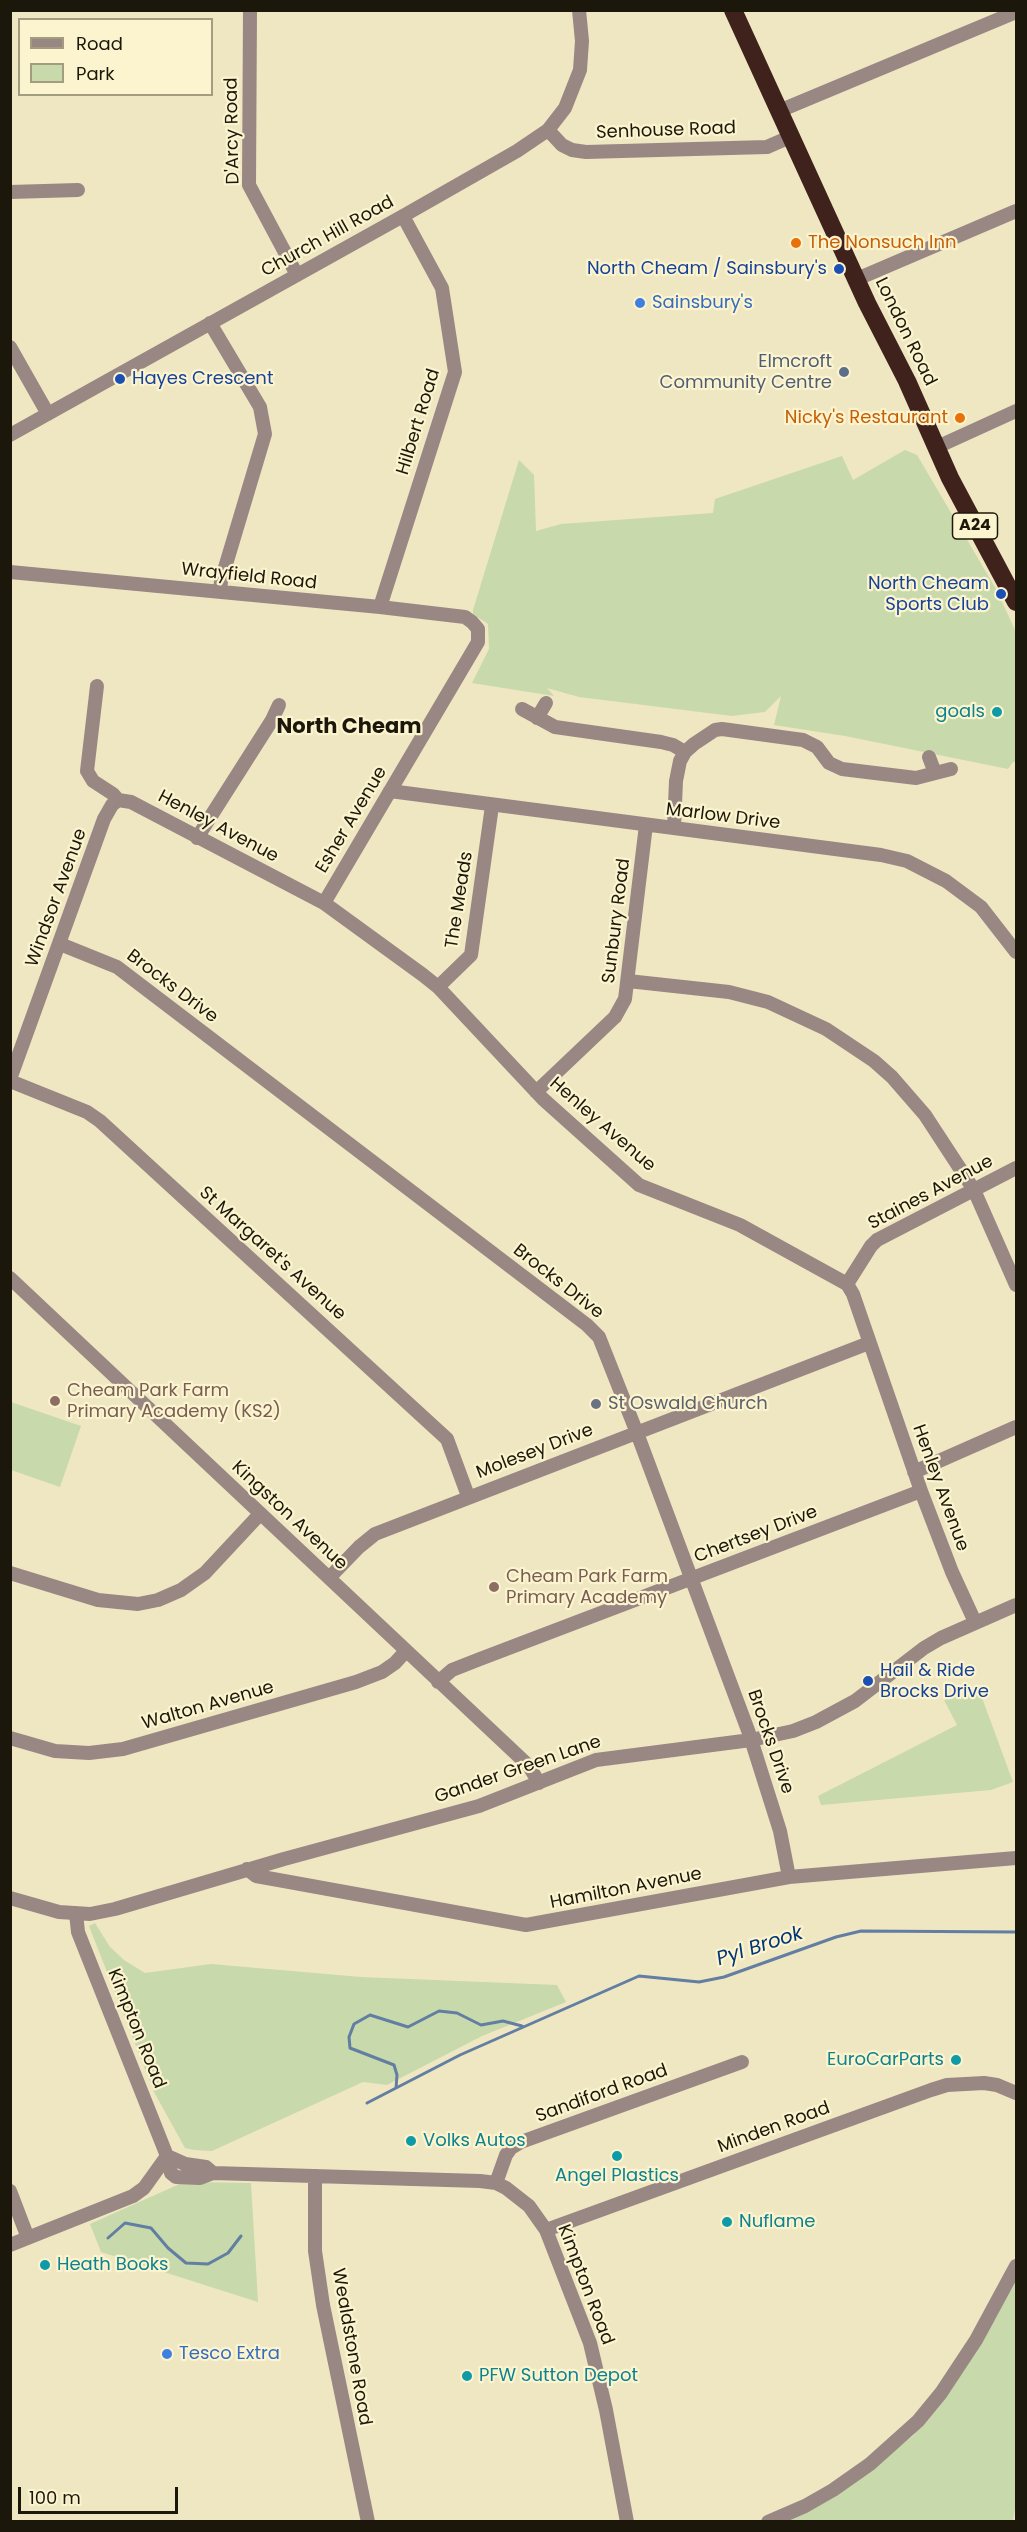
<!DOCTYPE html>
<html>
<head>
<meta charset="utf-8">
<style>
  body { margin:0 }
  #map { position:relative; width:1027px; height:2532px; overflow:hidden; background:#efe7c2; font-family:Poppins,sans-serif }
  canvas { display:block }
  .frame { position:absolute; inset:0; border:12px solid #1b180b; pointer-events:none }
  .legend { position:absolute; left:18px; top:18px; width:195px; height:78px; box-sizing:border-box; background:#fcf4cf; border:2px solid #a29c81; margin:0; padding:8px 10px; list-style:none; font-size:18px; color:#1b180b }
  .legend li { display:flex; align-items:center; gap:12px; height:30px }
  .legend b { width:30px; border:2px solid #a29c81 }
  .scale { position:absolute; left:18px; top:2487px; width:160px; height:27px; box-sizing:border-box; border:3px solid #1b180b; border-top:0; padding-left:8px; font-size:18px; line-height:21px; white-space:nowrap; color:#1b180b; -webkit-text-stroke:4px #fcf4cf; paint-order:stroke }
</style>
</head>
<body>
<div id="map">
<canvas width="1027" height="2532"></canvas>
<div class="frame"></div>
<ul class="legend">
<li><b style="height:8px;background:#998784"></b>Road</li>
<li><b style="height:16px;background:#c8d9ab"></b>Park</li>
</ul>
<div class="scale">100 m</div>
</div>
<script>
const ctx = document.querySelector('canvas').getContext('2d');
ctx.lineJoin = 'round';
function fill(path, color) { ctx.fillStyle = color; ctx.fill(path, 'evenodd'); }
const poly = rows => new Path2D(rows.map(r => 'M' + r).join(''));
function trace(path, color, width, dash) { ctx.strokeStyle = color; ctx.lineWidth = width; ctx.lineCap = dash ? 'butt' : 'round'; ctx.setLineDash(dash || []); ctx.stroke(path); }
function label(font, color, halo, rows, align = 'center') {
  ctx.font = font + ' Poppins,sans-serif'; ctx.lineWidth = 4.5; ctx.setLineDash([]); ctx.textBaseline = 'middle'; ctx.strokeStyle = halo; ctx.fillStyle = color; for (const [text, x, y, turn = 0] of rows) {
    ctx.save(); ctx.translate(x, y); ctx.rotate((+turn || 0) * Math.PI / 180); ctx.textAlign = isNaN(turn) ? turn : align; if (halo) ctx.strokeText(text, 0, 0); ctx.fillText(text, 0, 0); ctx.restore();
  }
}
const green = poly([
  [905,450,917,455,996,589,1016,632,1016,762,1013,762,1008,769,845,736,774,725,781,696,765,712,732,716,579,697,547,688,554,696,472,683,489,649,488,624,473,614,473,610,519,460,534,475,536,531,561,524,713,513,715,499,842,456,853,480],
  [11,1402,81,1426,60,1487,11,1470],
  [978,1687,1013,1782,991,1790,821,1805,818,1796,957,1725,944,1700],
  [95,1923,110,1947,124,1960,145,1973,211,1964,361,1977,557,1985,566,2002,482,2036,387,2085,363,2082,212,2151,194,2150,185,2148,154,2092,89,1926],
  [184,2182,251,2183,258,2302,101,2252,90,2224],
  [1016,2275,1016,2502,1013,2521,774,2522,833,2497,913,2436,953,2386]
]);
const stream = poly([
  [396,2088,397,2075,394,2065,350,2048,349,2037,354,2024,370,2015,408,2027,439,2011,457,2013,481,2025,503,2021,522,2026],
  [367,2103,460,2055,639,1976,699,1982,724,1977,836,1937,861,1931,1016,1932],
  [108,2238,125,2223,151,2228,168,2248,186,2263,208,2264,228,2253,241,2236]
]);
const minor = poly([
  [250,10,249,185,297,275],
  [779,111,1016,12],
  [548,130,562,145,572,150,586,152,767,147,790,137],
  [10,192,78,190],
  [857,279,1016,211],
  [210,323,260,407,265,434,221,581,220,592],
  [10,347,48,414],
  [10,435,403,216,517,151,548,130,565,108,580,70,582,41,579,10],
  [937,447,1016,411],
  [10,572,380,607,465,617,472,622,478,629,478,642,324,903],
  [380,607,455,372,442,288,403,216],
  [97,686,87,771,93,781,113,794,118,800],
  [522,709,555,727,661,742,673,745,685,752],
  [537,718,546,703],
  [929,757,935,773],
  [390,791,881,855,907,861,946,881,981,907,1016,952],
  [118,800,131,802,324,903,423,975,438,987,543,1099,639,1185,740,1225,847,1284,853,1294,921,1491,952,1572,975,1622],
  [674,828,676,781,680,761,685,752,694,744,715,730,722,729,803,740,817,747,829,763,842,769,916,778,951,769],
  [197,838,272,720,279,705],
  [60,944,117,967,587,1325,599,1337,637,1433,749,1733,780,1831,789,1877],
  [628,981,729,992,768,1002,826,1029,874,1061,892,1077,925,1115,974,1190,1016,1285],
  [438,987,471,955,492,806],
  [10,1079,104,819,112,805,118,800],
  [10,1081,87,1112,100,1121,447,1439,468,1496],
  [536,1092,615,1017,625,999,646,825],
  [10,1278,529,1766,539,1783],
  [847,1284,871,1246,877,1240,1016,1168],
  [914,1472,1016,1427],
  [10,1573,98,1600,138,1604,158,1600,181,1590,205,1573,260,1514],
  [329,1578,359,1547,375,1534,869,1343],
  [438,1682,452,1670,480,1659,921,1491],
  [10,1738,55,1751,89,1753,123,1749,356,1682,382,1672,395,1663,405,1652],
  [247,1869,256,1876,284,1881,526,1925,789,1877,1016,1858],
  [10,1898,59,1912,90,1914,115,1909,284,1859,479,1806,596,1760,751,1740,793,1731,816,1722,855,1701,924,1648,941,1638,1016,1605],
  [76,1913,78,1932,167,2156,171,2173,176,2177,200,2178,213,2173,480,2181,496,2183,506,2188,529,2206,546,2230,590,2343,606,2410,627,2522],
  [167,2156,185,2164,206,2167,213,2173],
  [315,2176,315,2251,323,2305,368,2522],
  [496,2183,506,2155,511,2148,521,2142,742,2062],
  [10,2191,28,2238],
  [546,2230,931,2090,947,2085,984,2083,997,2085,1016,2093],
  [10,2245,133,2196,144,2188,167,2156],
  [768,2522,805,2506,833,2490,870,2464,918,2421,941,2393,976,2340,1016,2266]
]);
const highway = poly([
  [733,10,867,303,907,381,950,478,1016,602]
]);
const markers = [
  [796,243,6,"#e8710a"],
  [839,269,6,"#1a4fb4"],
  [640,303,6,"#3f7fe0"],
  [844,372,6,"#5c6f8a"],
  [120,379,6,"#1a4fb4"],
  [960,418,6,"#e8710a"],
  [1001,594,6,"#1a4fb4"],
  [997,712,6,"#0f9aa8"],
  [55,1401,6,"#8d6e63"],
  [596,1404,6,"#6b7280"],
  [494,1587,6,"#8d6e63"],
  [868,1681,6,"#1a4fb4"],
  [956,2060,6,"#0f9aa8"],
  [411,2141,6,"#0f9aa8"],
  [617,2156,6,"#0f9aa8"],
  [727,2222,6,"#0f9aa8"],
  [45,2265,6,"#0f9aa8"],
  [167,2354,6,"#3f7fe0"],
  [467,2376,6,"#0f9aa8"]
];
const shields = [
  [975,526,45]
];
const shieldNames = [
  ["A24",975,526]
];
const streetNames = [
  ["D'Arcy Road",233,131,-91],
  ["Senhouse Road",666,131,-2],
  ["Church Hill Road",328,237,-29],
  ["London Road",905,332,64],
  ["Hilbert Road",419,422,-73],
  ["Wrayfield Road",249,577,6],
  ["Marlow Drive",723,817,7],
  ["Esher Avenue",352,820,-59],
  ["Henley Avenue",218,827,28],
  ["Windsor Avenue",57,898,-70],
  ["The Meads",460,900,-81],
  ["Sunbury Road",617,921,-83],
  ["Brocks Drive",172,987,37],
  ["Henley Avenue",602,1125,41],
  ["Staines Avenue",931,1193,-28],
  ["St Margaret's Avenue",272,1254,42],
  ["Brocks Drive",558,1282,38],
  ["Molesey Drive",535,1452,-21],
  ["Henley Avenue",940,1488,70],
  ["Kingston Avenue",289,1516,43],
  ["Chertsey Drive",756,1535,-21],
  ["Walton Avenue",208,1706,-16],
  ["Brocks Drive",770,1742,71],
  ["Gander Green Lane",518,1770,-19],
  ["Hamilton Avenue",626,1889,-11],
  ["Kimpton Road",136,2029,68],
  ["Sandiford Road",602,2094,-20],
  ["Minden Road",774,2128,-20],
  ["Kimpton Road",585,2285,69],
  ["Wealdstone Road",351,2347,80]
];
const foodNames = [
  ["The Nonsuch Inn",808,243],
  ["Nicky's Restaurant",948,418,"right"]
];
const transitNames = [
  ["North Cheam / Sainsbury's",827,269],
  ["Hayes Crescent",132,379,"left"],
  ["North Cheam",989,584],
  ["Sports Club",989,605],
  ["Hail & Ride",880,1671,"left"],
  ["Brocks Drive",880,1692,"left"]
];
const shopNames = [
  ["Sainsbury's",652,303],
  ["Tesco Extra",179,2354]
];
const serviceNames = [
  ["Elmcroft",832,362],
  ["Community Centre",832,383]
];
const cultureNames = [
  ["goals",985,712,"right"],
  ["EuroCarParts",944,2060,"right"],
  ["Volks Autos",423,2141],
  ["Angel Plastics",617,2176,"center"],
  ["Nuflame",739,2222],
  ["Heath Books",57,2265],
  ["PFW Sutton Depot",479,2376]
];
const educationNames = [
  ["Cheam Park Farm",67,1391],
  ["Primary Academy (KS2)",67,1412],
  ["Cheam Park Farm",506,1577],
  ["Primary Academy",506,1598]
];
const worshipNames = [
  ["St Oswald Church",608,1404]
];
const waterNames = [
  ["Pyl Brook",760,1947,-18]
];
const quarterNames = [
  ["North Cheam",349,728]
];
fill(green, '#c8d9ab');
trace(stream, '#627ea2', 3);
trace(minor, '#998784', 14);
trace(highway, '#40221d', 18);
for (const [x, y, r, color] of markers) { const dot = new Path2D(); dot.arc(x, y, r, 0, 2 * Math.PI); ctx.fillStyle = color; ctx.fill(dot); trace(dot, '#fcf4cf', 2); }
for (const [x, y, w] of shields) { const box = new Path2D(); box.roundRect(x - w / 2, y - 13, w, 26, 4.5); ctx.fillStyle = '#fcf4cf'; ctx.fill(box); trace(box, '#1b180b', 1.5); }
label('bold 16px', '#1b180b', null, shieldNames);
label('18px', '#1b180b', '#fcf4cf', streetNames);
label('18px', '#c56008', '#fcf4cf', foodNames, 'left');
label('18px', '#164399', '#fcf4cf', transitNames, 'right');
label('18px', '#366cbe', '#fcf4cf', shopNames, 'left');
label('18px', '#4e5e75', '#fcf4cf', serviceNames, 'right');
label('18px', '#0d838f', '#fcf4cf', cultureNames, 'left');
label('18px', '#785e54', '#fcf4cf', educationNames, 'left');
label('18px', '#5b616d', '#fcf4cf', worshipNames, 'left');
label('italic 20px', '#003578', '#fcf4cf', waterNames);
label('bold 21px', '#1b180b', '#fcf4cf', quarterNames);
</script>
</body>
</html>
